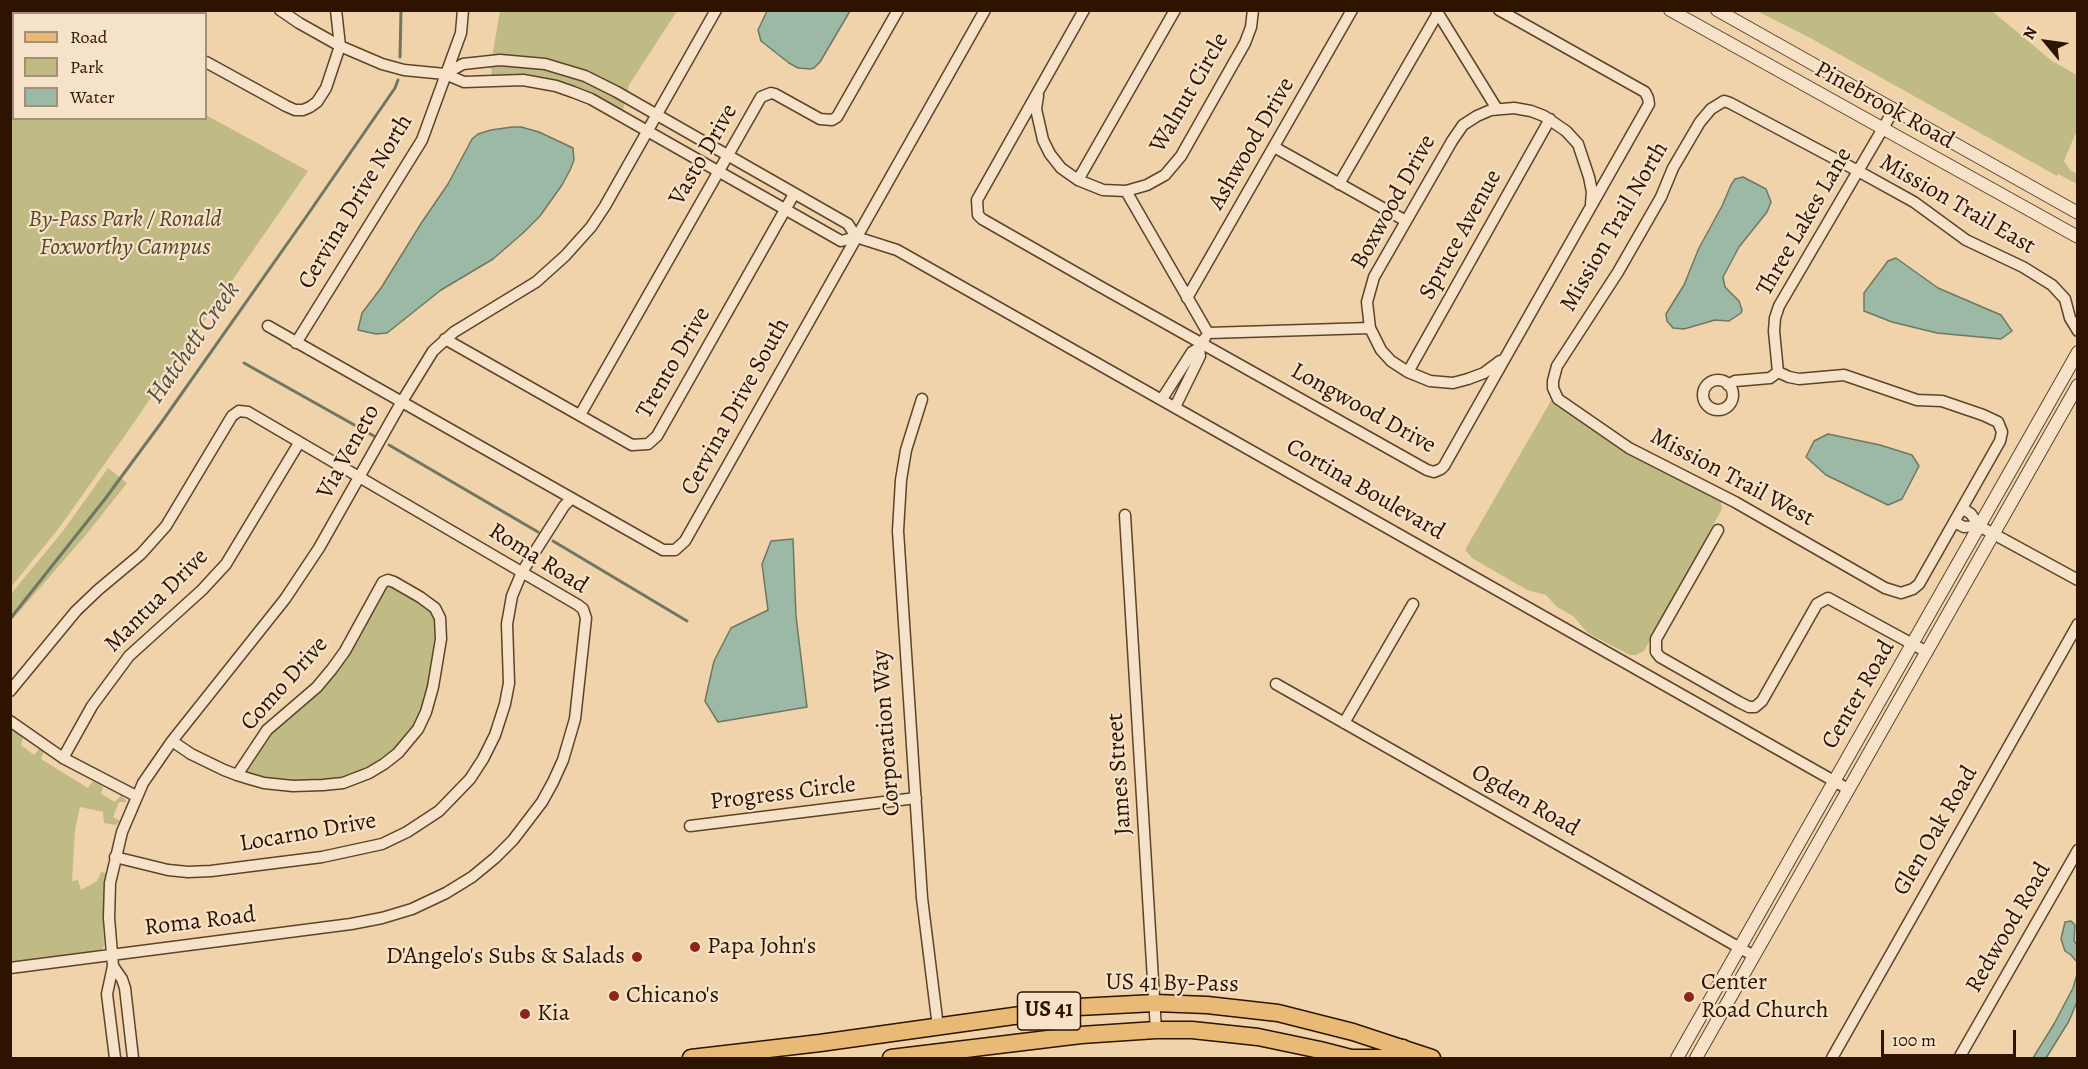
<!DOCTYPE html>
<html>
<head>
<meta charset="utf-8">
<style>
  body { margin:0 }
  #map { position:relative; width:2088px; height:1069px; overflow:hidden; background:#f0d3ab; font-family:Alegreya,serif }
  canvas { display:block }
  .frame { position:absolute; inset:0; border:12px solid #2d1300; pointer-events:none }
  .legend { position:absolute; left:12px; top:12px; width:195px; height:108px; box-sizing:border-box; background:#f5e2c8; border:2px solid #a58f78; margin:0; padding:8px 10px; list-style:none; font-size:18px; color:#2d1300 }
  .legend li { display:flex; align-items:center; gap:12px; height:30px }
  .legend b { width:30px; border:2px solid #a58f78 }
  .north { position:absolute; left:2016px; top:12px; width:60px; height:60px; -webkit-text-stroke:4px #f5e2c8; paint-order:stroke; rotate:299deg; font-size:16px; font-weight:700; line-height:24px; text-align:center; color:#2d1300 }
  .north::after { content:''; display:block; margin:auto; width:21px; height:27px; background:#2d1300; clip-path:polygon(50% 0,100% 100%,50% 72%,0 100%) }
  .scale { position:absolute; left:1881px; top:1030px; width:135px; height:27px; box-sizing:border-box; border:3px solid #2d1300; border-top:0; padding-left:8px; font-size:18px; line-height:21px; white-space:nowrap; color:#2d1300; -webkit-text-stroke:4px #f5e2c8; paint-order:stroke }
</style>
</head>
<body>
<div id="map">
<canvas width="2088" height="1069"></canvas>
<div class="frame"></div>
<ul class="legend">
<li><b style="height:8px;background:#e8ba76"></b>Road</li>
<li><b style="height:16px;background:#c0ba84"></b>Park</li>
<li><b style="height:16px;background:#9bb9a4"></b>Water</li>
</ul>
<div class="north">N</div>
<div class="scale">100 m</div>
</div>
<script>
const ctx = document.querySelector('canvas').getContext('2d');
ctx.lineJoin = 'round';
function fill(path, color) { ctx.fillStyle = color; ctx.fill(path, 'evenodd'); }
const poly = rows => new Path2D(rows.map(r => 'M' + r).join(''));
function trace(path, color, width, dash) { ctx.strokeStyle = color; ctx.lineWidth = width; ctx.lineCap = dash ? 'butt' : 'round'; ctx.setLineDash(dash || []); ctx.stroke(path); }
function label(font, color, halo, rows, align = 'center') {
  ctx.font = font + ' Alegreya,serif'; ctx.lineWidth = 4.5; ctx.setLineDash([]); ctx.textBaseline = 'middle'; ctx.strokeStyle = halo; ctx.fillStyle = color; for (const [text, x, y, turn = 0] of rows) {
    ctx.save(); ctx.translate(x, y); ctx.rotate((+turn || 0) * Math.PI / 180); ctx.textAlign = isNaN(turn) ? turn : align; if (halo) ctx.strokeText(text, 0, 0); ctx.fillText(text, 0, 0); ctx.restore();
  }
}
const green = poly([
  [13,11,18,13,14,14,14,118,206,118,206,115,308,171,121,441,59,528,11,587,10,11],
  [500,11,677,11,629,85,621,118,598,97,492,80,491,63],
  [1757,11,1992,11,2052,61,2077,75,2077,130,2064,161,2070,170,2077,174,2077,184,2058,174,2057,176,1812,39],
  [1556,392,1721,501,1722,509,1644,651,1636,655,1630,655,1595,637,1587,632,1573,616,1557,607,1546,595,1527,590,1472,558,1465,550],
  [108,468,127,483,85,536,11,621,11,594,63,531],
  [391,586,419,602,431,611,435,619,436,627,427,694,417,721,402,742,391,753,372,767,342,779,326,782,277,781,246,773,246,769,274,728,315,693,385,587],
  [10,727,23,737,21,745,34,755,40,748,44,751,41,759,88,788,92,782,95,782,103,787,101,794,115,802,121,795,127,802,119,802,113,817,120,821,116,825,104,823,103,812,80,807,75,830,72,881,78,880,81,890,97,881,101,872,106,873,103,916,104,946,100,951,11,964]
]);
const water = poly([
  [767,11,767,10,850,11,820,62,814,68,810,69,798,68,789,63,761,41,758,30,767,11],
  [512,127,521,127,539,132,573,148,574,160,570,170,562,185,540,216,523,233,493,259,441,290,387,333,376,334,358,330,362,313,381,288,422,222,448,184,472,139,478,134,491,130,512,127],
  [1743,177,1766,189,1771,202,1767,212,1739,247,1723,277,1725,287,1739,301,1742,310,1741,313,1729,321,1715,320,1684,329,1673,328,1667,321,1666,314,1684,285,1699,248,1722,206,1731,185,1735,179,1743,177],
  [1896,258,1938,288,2001,315,2012,331,2001,339,1937,333,1892,322,1864,311,1864,293,1888,261,1896,258],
  [1828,434,1880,445,1912,455,1919,466,1902,499,1888,505,1826,475,1806,457,1814,441,1828,434],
  [793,539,796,616,807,707,718,722,705,701,714,661,731,628,768,610,762,564,771,541,793,539],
  [2071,921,2075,925,2074,941,2077,945,2077,1002,2069,1021,2046,1058,2033,1058,2054,1024,2073,988,2077,974,2077,962,2071,955,2065,951,2061,939,2065,922,2071,921]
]);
const stream = poly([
  [400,57,401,10],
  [244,363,374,436],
  [389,445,538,532],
  [553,541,687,621],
  [10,619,105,499,161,423,306,217,395,88,398,80]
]);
const minor = poly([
  [112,10,117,14],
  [280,10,299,23,340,46,382,64,404,70,445,74,464,82,523,80,556,86,573,92,591,99,841,241,856,237,897,250,1848,789],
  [1084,10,977,200,978,215,982,219,1101,287,1427,470,1434,472,1441,469,1444,466,1649,104,1648,98,1645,92,1499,10],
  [1436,10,1497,109],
  [206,62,286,106,295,110,303,110,310,107,317,102,326,88,340,46,336,10],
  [445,74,463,64,500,60,545,64,585,76,617,92,848,224,856,237],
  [1038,96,1036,109,1043,140,1050,154,1061,168,1078,180,1103,190,1126,191,1147,185,1165,175,1181,156,1245,43,1251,27,1253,10],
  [1894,109,1882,130,1858,171,1779,306,1775,318,1774,331,1778,372,1789,377,1799,379,1844,375,1917,400,1942,401,1983,415,1998,422,2002,432,2000,441,1919,584,1913,589,1901,593,1885,588,1735,502,1629,448,1558,399,1553,388,1553,381,1557,366,1618,272,1661,197,1673,168,1700,122,1711,109,1724,101,1730,103,1858,171,1914,202,1966,240,2023,267,2052,285,2065,299,2070,318,2078,331],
  [1274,147,1406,221],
  [1078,180,1175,10],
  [1339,184,1438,13],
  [1126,191,1208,333],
  [1187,298,1352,10],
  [268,326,663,550,675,550,685,541,985,10],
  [1208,333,1370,328],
  [445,339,632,445,648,444,657,436,794,194],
  [296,343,422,140,461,33,463,10],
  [1500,361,1484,373,1468,379,1453,383,1430,381,1408,372,1391,361,1381,350,1370,328,1367,302,1374,277,1452,141,1463,125,1477,116,1491,110,1514,108,1531,111,1544,116,1566,131,1578,144,1589,177,1592,192,1591,204],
  [1408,372,1550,119],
  '1703 395a15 15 0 1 1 30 0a15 15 0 1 1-30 0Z',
  [1728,385,1735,381,1770,378,1778,372],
  [922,399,906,450,901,480,898,531,922,898,938,1027],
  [1162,399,1192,352,1199,348,1205,338],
  [1175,407,1200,356,1199,348],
  [580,415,761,97,771,93,775,94,820,119,832,120,837,117,898,10],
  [1962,508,1971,514,1979,526],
  [1125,515,1156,1030],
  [1954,522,1964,527,1979,526],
  [1979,526,2078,580],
  [1718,530,1656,639,1656,652,1660,657,1739,702,1749,707,1755,707,1762,701,1817,604,1828,598,1927,652],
  [1276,684,1754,956],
  [10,691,76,611,98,590,141,554,166,526,232,416,239,411,248,412,578,605,583,609,586,618,575,719,563,760,553,782,542,802,513,840,495,858,472,877,446,893,412,909,382,918,351,924,10,968],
  [10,721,63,758,136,796],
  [1344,723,1413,604],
  [172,741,191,754,224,770,237,775,250,779,264,783,293,786,323,785,343,783,369,773,384,764,398,753,418,729,426,712,433,687,441,639,440,618,435,608,420,597,394,582,388,580,383,582,345,651,332,669,317,687,267,730,237,775],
  [63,758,92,706,129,656,202,590,226,564,299,443],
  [690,826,916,798],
  [115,857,168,870,188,872,211,871,322,857,382,844,407,832,439,811,470,779,483,759,495,735,505,704,509,683,507,624,512,596,522,572,564,506,571,499],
  [113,966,122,979,125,988,133,1058],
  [115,1058,107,994,113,966,109,918,110,883,122,832,143,783,172,741,285,599,319,548,401,403,433,351,454,332,536,282,565,256,591,227,605,206,716,10],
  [1832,1058,2078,624],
  [1959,1058,2078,850]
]);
const tertiary = poly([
  [1670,10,2078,237],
  [1717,10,2078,213],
  [1677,1058,2078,352],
  [1696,1058,2078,385]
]);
const primary = poly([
  [691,1058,820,1043,1078,1007,1155,1003,1207,1005,1278,1013,1353,1032,1432,1058],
  [891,1058,1081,1035,1156,1030,1192,1030,1258,1037,1320,1050,1351,1058],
  [1348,1058,1397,1058,1403,1048]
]);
const markers = [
  [695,947,6,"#8f2418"],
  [637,957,6,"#8f2418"],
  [614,996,6,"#8f2418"],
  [1689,997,6,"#8f2418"],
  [525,1014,6,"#8f2418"]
];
const shields = [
  [1049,1011,63]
];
const shieldNames = [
  ["US 41",1049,1011]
];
const streetNames = [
  ["Walnut Circle",1190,93,-60],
  ["Pinebrook Road",1884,106,29],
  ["Ashwood Drive",1252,144,-60],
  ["Vasto Drive",704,155,-60],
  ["Cervina Drive North",356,202,-59],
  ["Boxwood Drive",1394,202,-61],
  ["Mission Trail East",1957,205,30],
  ["Three Lakes Lane",1805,222,-60],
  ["Mission Trail North",1615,227,-60],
  ["Spruce Avenue",1461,235,-61],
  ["Trento Drive",674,363,-60],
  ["Cervina Drive South",736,407,-61],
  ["Longwood Drive",1363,409,29],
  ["Via Veneto",349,452,-61],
  ["Mission Trail West",1732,478,28],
  ["Cortina Boulevard",1365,490,30],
  ["Roma Road",538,559,32],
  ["Mantua Drive",157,601,-45],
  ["Como Drive",285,684,-48],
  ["Center Road",1859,695,-60],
  ["Corporation Way",887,733,-94],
  ["James Street",1120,774,-94],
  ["Progress Circle",783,794,-7],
  ["Ogden Road",1525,801,30],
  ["Glen Oak Road",1936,831,-60],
  ["Locarno Drive",308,833,-10],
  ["Roma Road",200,922,-7],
  ["Redwood Road",2009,928,-60],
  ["US 41 By-Pass",1172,984,1]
];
const parkNames = [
  ["By-Pass Park / Ronald",125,220],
  ["Foxworthy Campus",125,248]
];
const poiNames = [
  ["Papa John's",707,947],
  ["D'Angelo's Subs & Salads",625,957,"right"],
  ["Center",1701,983],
  ["Road Church",1701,1011],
  ["Chicano's",626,996],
  ["Kia",537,1014]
];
const waterNames = [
  ["Hatchett Creek",194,343,-55]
];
fill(green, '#c0ba84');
fill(water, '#9bb9a4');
trace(water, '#6f7762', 1.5);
trace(stream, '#6f7762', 3);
trace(minor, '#5e432b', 13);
trace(tertiary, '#5e432b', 14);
trace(primary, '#2d1300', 19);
trace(minor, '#f5e2c8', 10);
trace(tertiary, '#f5e2c8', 12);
trace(primary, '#e8ba76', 16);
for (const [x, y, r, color] of markers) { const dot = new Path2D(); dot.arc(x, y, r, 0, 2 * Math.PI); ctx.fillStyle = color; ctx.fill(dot); trace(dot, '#f5e2c8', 2); }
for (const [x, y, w] of shields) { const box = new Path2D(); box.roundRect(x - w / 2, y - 19, w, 38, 4.5); ctx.fillStyle = '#f5e2c8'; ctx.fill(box); trace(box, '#2d1300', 1.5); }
label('bold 22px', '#2d1300', null, shieldNames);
label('24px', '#2d1300', '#f5e2c8', streetNames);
label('italic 24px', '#594528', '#f5e2c8', parkNames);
label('24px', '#2d1300', '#f5e2c8', poiNames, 'left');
label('italic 26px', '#544d39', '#f5e2c8', waterNames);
</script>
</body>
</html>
